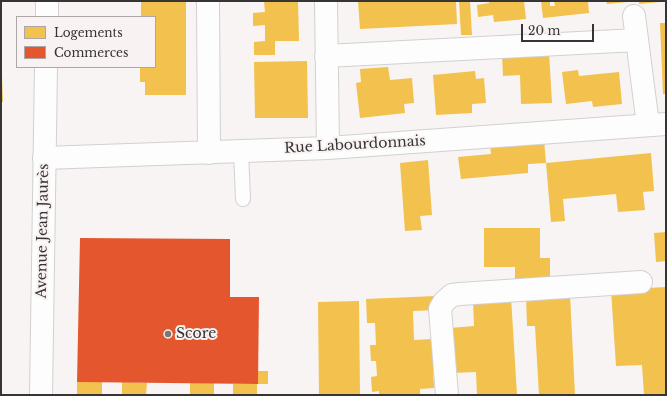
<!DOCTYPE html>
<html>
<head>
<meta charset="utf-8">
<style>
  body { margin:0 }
  #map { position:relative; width:667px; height:396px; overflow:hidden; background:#f7f4f3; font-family:"Libre Baskerville",serif }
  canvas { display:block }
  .frame { position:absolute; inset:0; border:2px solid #363434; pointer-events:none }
  .legend { position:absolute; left:16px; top:16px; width:140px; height:52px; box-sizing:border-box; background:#f8f3f2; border:1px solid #aaa7a6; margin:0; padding:5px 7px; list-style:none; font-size:12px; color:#363434 }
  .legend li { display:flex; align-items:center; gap:8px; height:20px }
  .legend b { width:20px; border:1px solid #aaa7a6 }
  .scale { position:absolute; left:521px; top:24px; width:73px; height:18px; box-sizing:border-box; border:2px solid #363434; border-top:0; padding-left:5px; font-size:12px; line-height:14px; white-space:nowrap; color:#363434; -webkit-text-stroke:3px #f8f3f2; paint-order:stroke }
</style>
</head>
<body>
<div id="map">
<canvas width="667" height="396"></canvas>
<div class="frame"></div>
<ul class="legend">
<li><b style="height:11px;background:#f2c14e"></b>Logements</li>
<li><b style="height:11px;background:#e4572e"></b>Commerces</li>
</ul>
<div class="scale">20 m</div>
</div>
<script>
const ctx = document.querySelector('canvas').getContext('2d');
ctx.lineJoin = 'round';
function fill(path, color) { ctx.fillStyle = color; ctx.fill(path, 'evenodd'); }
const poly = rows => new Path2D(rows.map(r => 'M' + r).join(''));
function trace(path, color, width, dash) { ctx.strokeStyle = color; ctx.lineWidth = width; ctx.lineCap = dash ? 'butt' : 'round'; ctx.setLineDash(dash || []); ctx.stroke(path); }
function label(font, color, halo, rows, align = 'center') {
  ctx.font = font + ' "Libre Baskerville",serif'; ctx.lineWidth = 4; ctx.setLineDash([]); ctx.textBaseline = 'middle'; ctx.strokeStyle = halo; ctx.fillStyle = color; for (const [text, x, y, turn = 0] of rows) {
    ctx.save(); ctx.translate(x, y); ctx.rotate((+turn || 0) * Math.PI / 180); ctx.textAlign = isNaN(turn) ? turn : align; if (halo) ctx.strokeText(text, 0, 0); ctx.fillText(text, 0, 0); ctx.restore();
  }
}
const homes = poly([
  [141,1,186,1,186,95,145,95,145,82,140,82,140,67,155,67,155,17,141,17],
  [264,1,298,1,299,41,275,41,275,55,254,55,254,42,265,41,265,25,253,26,253,13,265,12],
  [358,1,456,1,457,24,360,29],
  [459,1,470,1,472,35,461,35],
  [489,1,524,1,526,19,494,22,493,15,478,17,477,5,489,3],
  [541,1,550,1,550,6,555,6,554,1,588,1,589,13,543,18],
  [606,1,627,1,627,2,607,4],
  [639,1,660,1,660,2,639,4],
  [660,23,666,23,666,94,663,94],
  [549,52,552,103,521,104,520,75,503,76,502,55],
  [307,61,308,118,255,118,254,62],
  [388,67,390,80,412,78,414,103,404,104,405,113,360,118,356,83,361,82,360,69],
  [578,70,579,76,619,72,622,104,593,107,592,101,566,104,562,72],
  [475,71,476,79,484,78,486,103,472,104,472,113,436,115,433,75],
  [1,75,2,75,3,102,1,102],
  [544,139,546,163,528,164,528,173,461,179,458,157,491,154,490,144],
  [651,153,654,191,643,192,645,210,618,212,616,194,563,199,565,221,551,222,546,163],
  [428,160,432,215,420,216,422,230,405,231,400,163],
  [484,228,540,228,540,258,550,258,550,281,515,281,515,267,484,267],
  [666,232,666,261,656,262,654,233],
  [666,287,666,395,644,395,642,365,616,366,611,290],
  [570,294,575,395,539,395,535,326,527,326,526,296],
  [436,296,437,310,413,311,414,340,432,339,434,388,420,389,420,395,379,395,379,391,372,392,371,377,377,376,376,361,371,361,370,345,376,345,375,323,367,323,366,299],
  [511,297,517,395,477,395,476,372,452,373,450,328,474,326,473,299],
  [359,301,360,395,319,395,318,302],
  [258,371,268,371,268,384,258,384],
  [77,382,102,382,102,395,77,395],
  [122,382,147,383,146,395,122,395],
  [190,383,214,383,214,395,190,395],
  [233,384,257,384,257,395,233,395]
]);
const shops = poly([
  [80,238,230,239,230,297,259,297,258,384,77,382]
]);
const service = poly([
  [241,151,243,199]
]);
const minor = poly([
  [208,1,209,153],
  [326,1,328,148],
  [634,16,648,125],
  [326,56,637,40],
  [44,158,328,148,666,124],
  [447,395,440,309,444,302,452,295,460,294,641,282]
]);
const secondary = poly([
  [47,17,47,1],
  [41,395,46,67]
]);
const markers = [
  [168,334,4,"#7a7777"]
];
const streetNames = [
  ["Rue Labourdonnais",355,145,-3],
  ["Avenue Jean Jaurès",43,231,-89]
];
const poiNames = [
  ["Score",176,334]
];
fill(homes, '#f2c14e');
fill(shops, '#e4572e');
trace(service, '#d2d0d0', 16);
trace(minor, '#d2d0d0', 24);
trace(secondary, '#d2d0d0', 24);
trace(service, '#fefdfd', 14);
trace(minor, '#fefdfd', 22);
trace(secondary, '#fefdfd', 22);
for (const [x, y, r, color] of markers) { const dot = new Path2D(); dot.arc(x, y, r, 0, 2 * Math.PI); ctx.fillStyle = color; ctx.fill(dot); trace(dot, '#f8f3f2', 1.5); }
label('14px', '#363434', '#f8f3f2', streetNames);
label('14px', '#363434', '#f8f3f2', poiNames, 'left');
</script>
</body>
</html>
